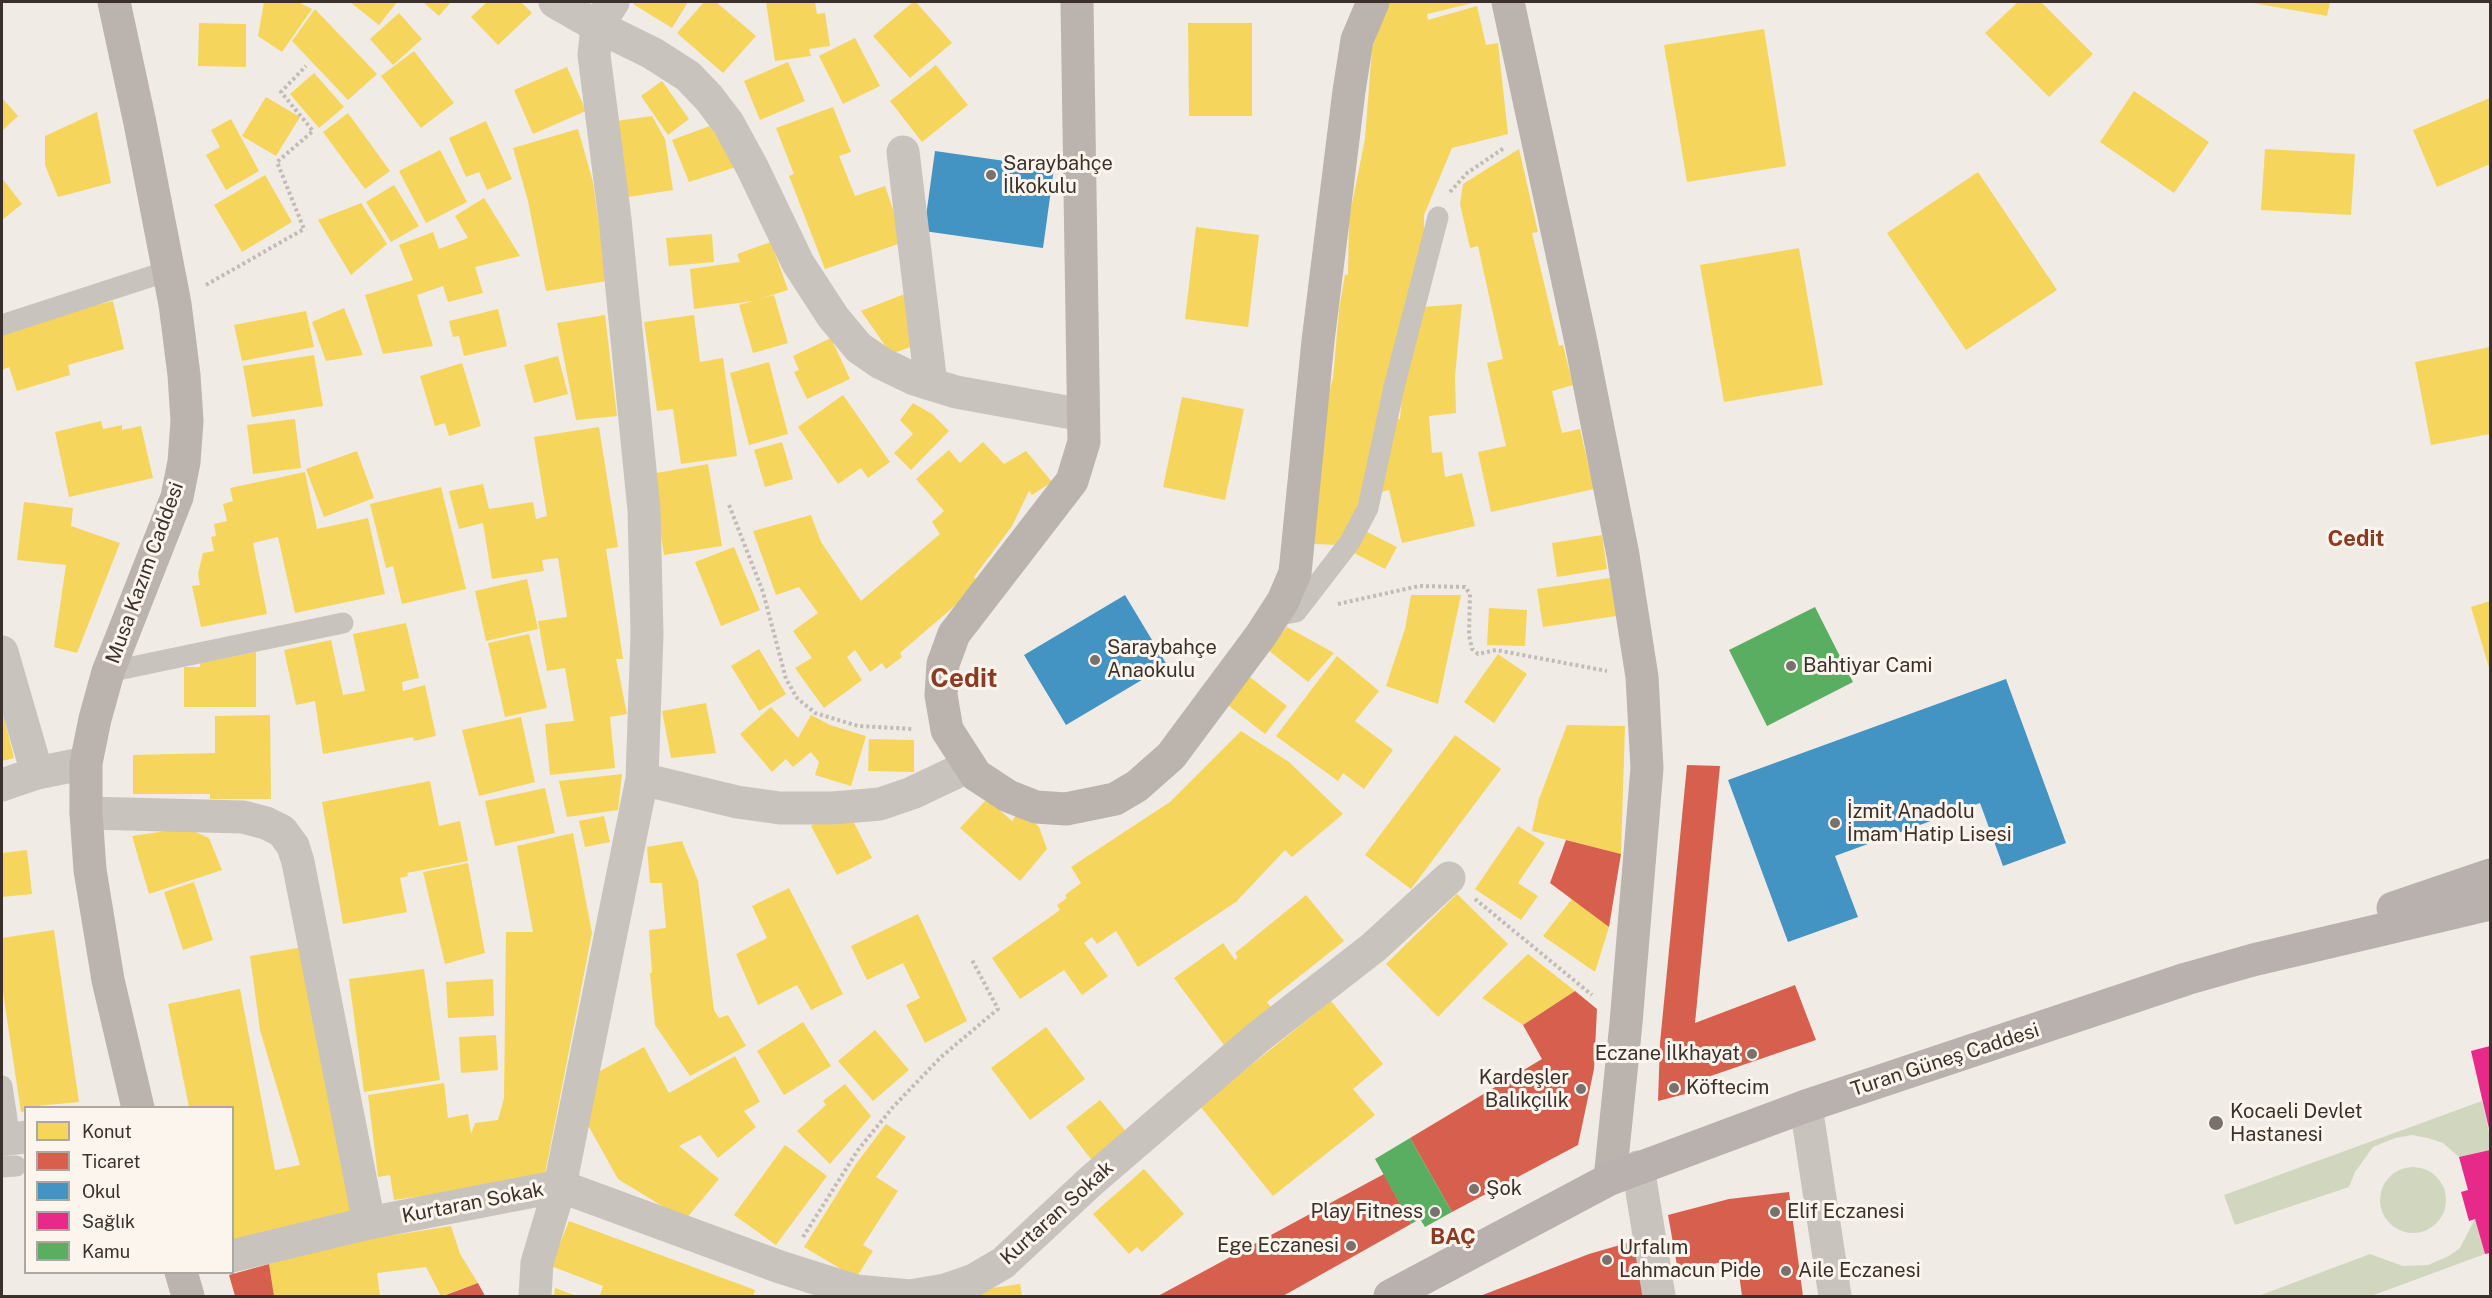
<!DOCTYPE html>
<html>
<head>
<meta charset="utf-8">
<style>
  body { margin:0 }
  #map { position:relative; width:2492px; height:1298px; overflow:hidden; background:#f0ebe5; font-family:"Public Sans",sans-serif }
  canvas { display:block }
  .frame { position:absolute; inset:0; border:3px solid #3b302b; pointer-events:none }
  .legend { position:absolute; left:24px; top:1106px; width:210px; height:168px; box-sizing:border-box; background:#fbf5ee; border:2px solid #aea6a0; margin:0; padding:8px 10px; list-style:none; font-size:18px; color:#3b302b }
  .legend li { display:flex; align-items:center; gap:12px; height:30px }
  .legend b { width:30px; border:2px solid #aea6a0 }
</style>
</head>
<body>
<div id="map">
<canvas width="2492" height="1298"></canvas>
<div class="frame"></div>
<ul class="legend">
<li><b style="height:16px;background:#f6d55c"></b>Konut</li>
<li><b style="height:16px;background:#d6604d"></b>Ticaret</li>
<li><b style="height:16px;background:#4393c3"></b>Okul</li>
<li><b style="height:16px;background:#e7298a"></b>Sağlık</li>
<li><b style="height:16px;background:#5aae61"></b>Kamu</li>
</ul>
</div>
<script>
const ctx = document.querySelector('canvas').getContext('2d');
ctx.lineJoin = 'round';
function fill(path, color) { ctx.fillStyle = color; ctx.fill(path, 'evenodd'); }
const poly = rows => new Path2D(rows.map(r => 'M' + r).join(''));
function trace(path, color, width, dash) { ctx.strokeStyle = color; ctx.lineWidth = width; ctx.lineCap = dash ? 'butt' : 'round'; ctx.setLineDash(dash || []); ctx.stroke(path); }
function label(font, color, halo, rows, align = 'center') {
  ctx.font = font + ' "Public Sans",sans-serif'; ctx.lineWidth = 6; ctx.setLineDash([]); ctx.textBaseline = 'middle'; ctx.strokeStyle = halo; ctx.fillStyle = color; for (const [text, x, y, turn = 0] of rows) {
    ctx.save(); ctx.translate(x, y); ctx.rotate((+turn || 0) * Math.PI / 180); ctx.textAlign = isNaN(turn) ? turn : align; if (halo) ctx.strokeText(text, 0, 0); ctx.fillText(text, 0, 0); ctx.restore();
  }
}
const green = poly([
  [2482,1101,2490,1136,2490,1150,2459,1157,2443,1143,2428,1138,2412,1135,2395,1138,2373,1147,2355,1172,2349,1187,2235,1225,2224,1195],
  '2380 1200a33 33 0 1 1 66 0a33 33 0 1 1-66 0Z',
  [2475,1219,2485,1254,2371,1296,2261,1295,2370,1254,2403,1266,2428,1265,2449,1256,2460,1248]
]);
const homes = poly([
  [264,2,298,2,312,9,282,52,258,36],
  [350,2,397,2,379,25],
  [423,2,451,2,439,16],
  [487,2,521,2,532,13,498,45,471,17],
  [635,2,688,2,672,28,633,4],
  [704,2,716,2,756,36,723,73,677,33],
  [766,2,815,2,817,14,825,13,830,46,809,49,811,56,775,61],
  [913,2,916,2,952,43,910,78,873,36],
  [1477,2,1427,14,1428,20,1477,6,1486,45,1498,43,1508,134,1452,148,1424,215,1424,248,1370,485,1339,545,1314,544,1321,420,1333,378,1339,310,1345,274,1348,275,1349,219,1365,139,1372,49,1387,3],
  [2018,2,2041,2,2093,54,2049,97,1985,33],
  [2247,2,2330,2,2327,16],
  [315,9,377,74,348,100,292,41],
  [399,13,422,39,393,65,370,39],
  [199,23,246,24,246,67,198,66],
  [1188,23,1252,23,1252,116,1189,116],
  [1764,29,1786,166,1687,182,1664,45],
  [855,38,880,86,843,104,819,56],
  [414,51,454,103,421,128,381,76],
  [788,62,805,101,760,120,744,81],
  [936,65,968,105,922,142,890,101],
  [567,67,586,111,533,134,514,90],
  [314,73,344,107,319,128,290,94],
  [662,81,689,119,668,135,641,96],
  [2134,91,2209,142,2174,193,2100,142],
  [266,97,300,117,276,156,242,136],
  [2,98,18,116,2,131],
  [2490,98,2490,164,2437,187,2413,130],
  [833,107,851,152,839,156,855,196,885,186,904,242,825,269,789,176,794,174,776,128],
  [97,112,111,183,58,197,45,165,45,136],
  [348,113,390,171,365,189,323,132],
  [652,116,665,139,673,190,628,197,616,121],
  [231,119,259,171,226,190,206,155,220,147,211,130],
  [486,121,512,179,487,190,479,172,466,177,449,138],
  [710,126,736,167,689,182,672,140],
  [578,129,593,182,607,281,546,291,528,201,513,148],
  [1519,149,1538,232,1532,233,1559,346,1563,345,1573,385,1552,391,1562,433,1580,429,1594,489,1491,512,1478,452,1506,446,1487,363,1503,359,1478,246,1470,248,1460,204,1463,184],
  [2265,149,2355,154,2351,215,2261,210],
  [440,150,467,202,426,223,399,171],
  [1978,172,2057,290,1966,350,1887,233],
  [265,175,292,222,242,252,214,205],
  [2,178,22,204,2,220],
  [394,185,419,226,391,242,366,202],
  [484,198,520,256,475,267,483,293,448,302,443,286,417,295,433,346,383,354,365,295,413,280,399,245,433,232,439,249,468,238,455,216],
  [361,203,387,244,351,275,318,220],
  [1196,227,1259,235,1248,327,1185,319],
  [712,234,714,262,669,266,666,238],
  [771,242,788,290,756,300,774,295,788,343,753,353,739,305,753,301,694,309,690,269,740,262,737,254],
  [1799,248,1823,385,1724,402,1700,265],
  [907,293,916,345,891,354,861,311],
  [113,301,124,349,68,365,70,375,17,391,9,367,2,370,2,333,56,315],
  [1462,304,1455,376,1456,413,1429,416,1432,453,1442,452,1445,477,1462,473,1475,526,1402,543,1389,490,1381,492,1393,419,1400,419,1403,382,1423,307],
  [344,308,363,355,326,361,312,322],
  [498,309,507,346,464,356,459,336,453,337,449,321],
  [306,311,314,347,242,361,234,325],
  [605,315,617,416,576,420,557,323],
  [694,315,700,362,723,358,737,456,681,464,673,409,657,411,644,322],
  [831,338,850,379,807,399,794,372,799,370,793,356],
  [2490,347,2490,434,2431,445,2415,362],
  [314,355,323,406,252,417,243,366],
  [558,356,568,394,534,403,524,365],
  [769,362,788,434,749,445,730,373],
  [462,363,481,426,449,436,445,423,435,426,420,376],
  [843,395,890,462,868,478,861,468,838,484,798,427],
  [1182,397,1244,409,1225,500,1163,487],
  [913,403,932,414,949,431,911,470,894,453,913,434,900,420],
  [295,419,301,468,253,474,247,425],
  [101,421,103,429,122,425,122,430,141,426,153,478,69,497,55,432],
  [599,427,618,547,606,549,623,659,616,659,627,714,610,717,615,768,550,775,545,724,574,721,565,668,547,671,538,621,567,617,558,558,542,560,544,571,492,579,483,523,459,529,449,491,483,484,489,509,533,502,536,519,547,516,534,437],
  [782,442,793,479,765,487,754,450],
  [983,442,1004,464,1026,451,1052,482,1032,495,1029,491,1012,526,974,577,980,584,900,653,902,657,886,669,882,663,870,672,855,650,847,657,862,680,824,708,795,668,812,658,793,631,818,613,799,587,776,595,753,531,811,515,821,542,861,601,940,534,932,522,944,511,916,479,949,450,960,463],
  [357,451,374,498,324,517,306,469],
  [708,464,722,546,664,555,651,474],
  [305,472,317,529,368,518,385,594,295,613,278,537,253,543,267,614,201,627,192,586,200,585,198,574,203,553,214,551,211,537,216,536,214,524,227,521,223,504,233,501,230,488],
  [441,487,466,589,402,604,393,566,386,568,370,504],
  [24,502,73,508,71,526,120,543,77,653,54,647,66,565,17,560],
  [1363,530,1397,547,1385,569,1352,552],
  [1602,535,1607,569,1557,577,1552,543],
  [734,547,760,610,721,626,695,562],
  [1610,578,1616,616,1543,627,1537,589],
  [527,579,538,629,486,641,475,591],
  [1411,595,1461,595,1438,704,1386,686,1405,629],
  [2490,601,2490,671,2471,607],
  [1489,608,1527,610,1525,646,1487,645],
  [406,623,419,678,402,682,403,691,425,685,436,736,414,741,413,737,323,754,315,701,296,705,284,650,331,640,343,695,365,691,353,634],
  [1287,627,1334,653,1308,682,1268,650],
  [529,634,547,708,505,717,488,643],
  [759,649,786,694,759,711,731,666],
  [256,652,256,707,184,707,184,667,200,667,200,663],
  [1498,654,1527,674,1494,723,1464,702],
  [1337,656,1379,691,1355,721,1393,750,1364,789,1343,773,1338,781,1276,736],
  [1246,674,1287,706,1265,734,1224,702],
  [706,703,716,753,671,758,662,711],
  [771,707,798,738,811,715,830,725,866,736,851,786,815,775,819,762,811,752,793,767,786,759,772,772,740,734],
  [2,710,14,758,2,761],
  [270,715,271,799,210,799,210,794,133,794,133,755,215,753,215,716],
  [521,717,535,782,479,796,462,730],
  [1567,725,1625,726,1621,854,1532,831,1539,799],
  [1241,731,1289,762,1343,814,1292,857,1285,850,1236,902,1138,967,1116,931,1097,944,1092,937,1084,943,1108,976,1082,995,1064,970,1020,999,992,958,1060,910,1057,905,1067,898,1065,895,1081,883,1071,867,1170,802],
  [1455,735,1501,769,1411,889,1365,855],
  [869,739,914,740,914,772,868,771],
  [622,774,618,810,567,817,559,781],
  [430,781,439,826,460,821,468,861,407,873,408,876,400,878,407,912,343,924,322,802],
  [545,788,555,833,495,846,485,801],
  [987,799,1012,821,1020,810,1039,827,1047,849,1020,881,960,828],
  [604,816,610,842,585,847,579,821],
  [829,816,834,825,851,817,872,858,837,875,811,826],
  [1518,826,1545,843,1518,883,1538,896,1521,920,1475,889],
  [186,828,209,838,222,870,149,894,132,836],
  [573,833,592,933,544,1179,394,1200,390,1175,378,1177,368,1095,444,1083,448,1118,468,1114,471,1134,475,1123,498,1120,504,1098,506,932,533,932,517,846],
  [682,841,698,881,714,1010,719,1018,728,1015,746,1046,690,1076,655,1025,650,973,652,973,649,930,666,928,662,883,650,883,647,847],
  [27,850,32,894,2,897,2,853],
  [468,863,485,953,445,964,423,872],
  [194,882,213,940,183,950,164,892],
  [789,888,843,994,811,1010,797,985,758,1005,736,954,767,938,752,906],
  [1457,894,1508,944,1438,1017,1386,964],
  [1306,895,1344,941,1267,1002,1275,1013,1227,1049,1174,978,1223,943,1235,960,1238,957,1235,953],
  [1572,899,1609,927,1595,972,1543,936],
  [918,914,967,1021,925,1043,906,1005,920,998,903,963,867,980,851,946],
  [54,930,79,1102,26,1107,26,1111,21,1112,2,986,2,938],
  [303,947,353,1215,232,1241,232,1108,189,1107,168,1004,240,989,275,1170,300,1165,260,1030,250,956],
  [1528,954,1575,991,1523,1025,1482,998],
  [424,969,440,1080,364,1092,349,979],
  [493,979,494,1016,448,1018,446,982],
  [1331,1001,1383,1064,1353,1089,1375,1115,1273,1196,1200,1106],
  [803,1022,831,1066,784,1095,757,1051],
  [1046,1027,1085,1079,1030,1120,991,1068],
  [875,1030,909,1070,873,1101,838,1061],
  [496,1035,498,1070,461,1073,459,1037],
  [644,1047,669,1093,735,1056,760,1102,744,1111,756,1127,718,1158,700,1135,679,1146,719,1179,685,1220,618,1179,584,1118,591,1076],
  [845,1084,871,1116,830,1164,797,1131,826,1105,823,1101],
  [1100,1100,1129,1135,1094,1163,1066,1127],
  [886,1124,906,1137,876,1177,898,1191,863,1245,873,1251,856,1278,804,1247,856,1164],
  [785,1145,827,1176,776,1245,734,1215],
  [1144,1169,1184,1214,1142,1252,1137,1247,1129,1254,1093,1214],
  [569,1221,755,1290,753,1296,600,1296,603,1286,551,1266],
  [451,1226,460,1254,478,1283,441,1296,426,1267,377,1273,380,1296,274,1296,269,1264,333,1245],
  [1020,1284,1022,1296,944,1296,944,1295],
  [555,1288,577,1296,554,1296]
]);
const shops = poly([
  [1687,765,1720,766,1695,1023,1795,985,1816,1040,1693,1082,1693,1092,1658,1101,1660,1043],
  [1566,840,1621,854,1609,927,1550,883],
  [1575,991,1597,1009,1594,1069,1578,1145,1452,1212,1410,1138,1542,1059,1523,1025],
  [1384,1174,1411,1224,1283,1296,1158,1296],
  [1789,1192,1803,1296,1742,1296,1737,1259,1678,1271,1668,1215,1729,1199],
  [1644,1238,1654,1296,1480,1296,1589,1254],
  [269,1264,274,1296,235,1296,229,1275],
  [478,1283,485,1296,443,1296]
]);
const schools = poly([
  [935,151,1054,168,1043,248,924,231],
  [1125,595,1167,665,1066,725,1024,655],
  [2006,679,2066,843,2003,866,1980,803,1835,856,1858,917,1788,942,1728,780]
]);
const health = poly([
  [2490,1046,2490,1133,2471,1051],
  [2490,1150,2490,1253,2485,1254,2475,1219,2469,1221,2461,1192,2468,1190,2459,1157]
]);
const public = poly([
  [1815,607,1853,682,1767,726,1729,650],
  [1410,1138,1452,1212,1425,1227,1420,1219,1411,1224,1375,1159]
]);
const path = poly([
  [1450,192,1467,173,1504,148],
  [206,285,304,229,277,162,313,131,281,92,306,66],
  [729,505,763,592,786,679,797,698,815,713,858,726,913,729],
  [1338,604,1419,586,1465,587,1470,594,1469,635,1472,649,1478,654,1496,650,1607,671],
  [1475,899,1592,995],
  [803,1237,858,1150,893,1107,941,1057,998,1009,971,958]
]);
const lane = poly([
  [2,325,168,271],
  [1273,616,1296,612,1350,542,1368,508,1394,387,1438,217],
  [108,672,343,623],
  [2,1086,10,1139],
  [2,1167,16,1166]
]);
const street = poly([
  [555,2,597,26,652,53,688,76,709,98,728,123,752,167,798,263,833,317,859,348,881,363,914,379,956,392,1083,415],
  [903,152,931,384],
  [2,652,37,773],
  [642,779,737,802,780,808,833,808,880,804,912,793,969,766],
  [2,785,37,773,86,763],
  [86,813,243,817,266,823,282,831,293,846,298,862,369,1223],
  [1806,1106,1835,1296],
  [2,1140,26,1137],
  [1638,1167,1659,1296],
  [232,1256,369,1223,560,1186,780,1267,856,1291,910,1296,945,1290,974,1280,1003,1263,1091,1181,1257,1038,1374,947,1449,878],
  [535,1296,537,1263,560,1186,642,779,647,634,644,510,615,219,594,55,597,26,613,2]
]);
const secondary = poly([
  [114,2,140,123,175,304,184,375,187,421,184,462,177,497,108,672,95,719,86,763,86,813,90,870,108,980,138,1108],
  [1077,2,1084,442,1072,481,954,634,943,664,941,695,947,730,976,775,1008,796,1036,807,1066,809,1115,799,1137,786,1171,756,1261,635,1283,601,1295,573,1318,341,1349,91,1357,40,1373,2],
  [1508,2,1581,342,1623,555,1642,677,1647,768,1626,1023,1610,1179],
  [181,1272,188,1296]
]);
const primary = poly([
  [2393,908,2490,875],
  [1390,1296,1610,1179,1806,1106,2186,979,2253,960,2490,904]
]);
const markers = [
  [991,175,6,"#7a716c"],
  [1095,660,6,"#7a716c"],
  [1791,666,6,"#7a716c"],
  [1835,823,6,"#7a716c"],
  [1752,1054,6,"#7a716c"],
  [1674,1088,6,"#7a716c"],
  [1581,1089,6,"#7a716c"],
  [2216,1123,8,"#7a716c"],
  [1474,1189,6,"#7a716c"],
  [1435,1212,6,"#7a716c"],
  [1775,1212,6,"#7a716c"],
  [1351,1246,6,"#7a716c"],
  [1607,1260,6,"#7a716c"],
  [1786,1271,6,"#7a716c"]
];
const poiNames = [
  ["Saraybahçe",1003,164],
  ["İlkokulu",1003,187],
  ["Saraybahçe",1107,648],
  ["Anaokulu",1107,671],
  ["Bahtiyar Cami",1803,666],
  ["İzmit Anadolu",1847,812],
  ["İmam Hatip Lisesi",1847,835],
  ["Eczane İlkhayat",1740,1054,"right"],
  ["Kardeşler",1569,1078,"right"],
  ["Balıkçılık",1569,1101,"right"],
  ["Köftecim",1686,1088],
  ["Kocaeli Devlet",2230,1112],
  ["Hastanesi",2230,1135],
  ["Şok",1486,1189],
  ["Play Fitness",1423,1212,"right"],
  ["Elif Eczanesi",1787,1212],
  ["Ege Eczanesi",1339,1246,"right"],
  ["Urfalım",1619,1248],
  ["Lahmacun Pide",1619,1271],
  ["Aile Eczanesi",1798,1271]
];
const streetNames = [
  ["Musa Kazım Caddesi",145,573,-70],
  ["Turan Güneş Caddesi",1945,1060,-18],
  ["Kurtaran Sokak",473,1203,-11],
  ["Kurtaran Sokak",1057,1213,-42]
];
const quarterNames = [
  ["Cedit",2356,539],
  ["BAÇ",1453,1237]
];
const districtNames = [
  ["Cedit",964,679]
];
fill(green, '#d1d6bf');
fill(homes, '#f6d55c');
fill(shops, '#d6604d');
fill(schools, '#4393c3');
fill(health, '#e7298a');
fill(public, '#5aae61');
trace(path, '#c2bbb6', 4, [3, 3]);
trace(lane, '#c9c3be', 21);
trace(street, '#c9c3be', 33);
trace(secondary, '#bab3ae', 33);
trace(primary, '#b8b1ad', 33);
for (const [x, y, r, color] of markers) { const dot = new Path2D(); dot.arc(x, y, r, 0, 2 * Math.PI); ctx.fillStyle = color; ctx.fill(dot); trace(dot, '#fbf5ee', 2); }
label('20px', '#3b302b', '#fbf5ee', poiNames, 'left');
label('20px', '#3b302b', '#fbf5ee', streetNames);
label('bold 22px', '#8c3b22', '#fbf5ee', quarterNames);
label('bold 26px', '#8c3b22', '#fbf5ee', districtNames);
</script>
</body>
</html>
